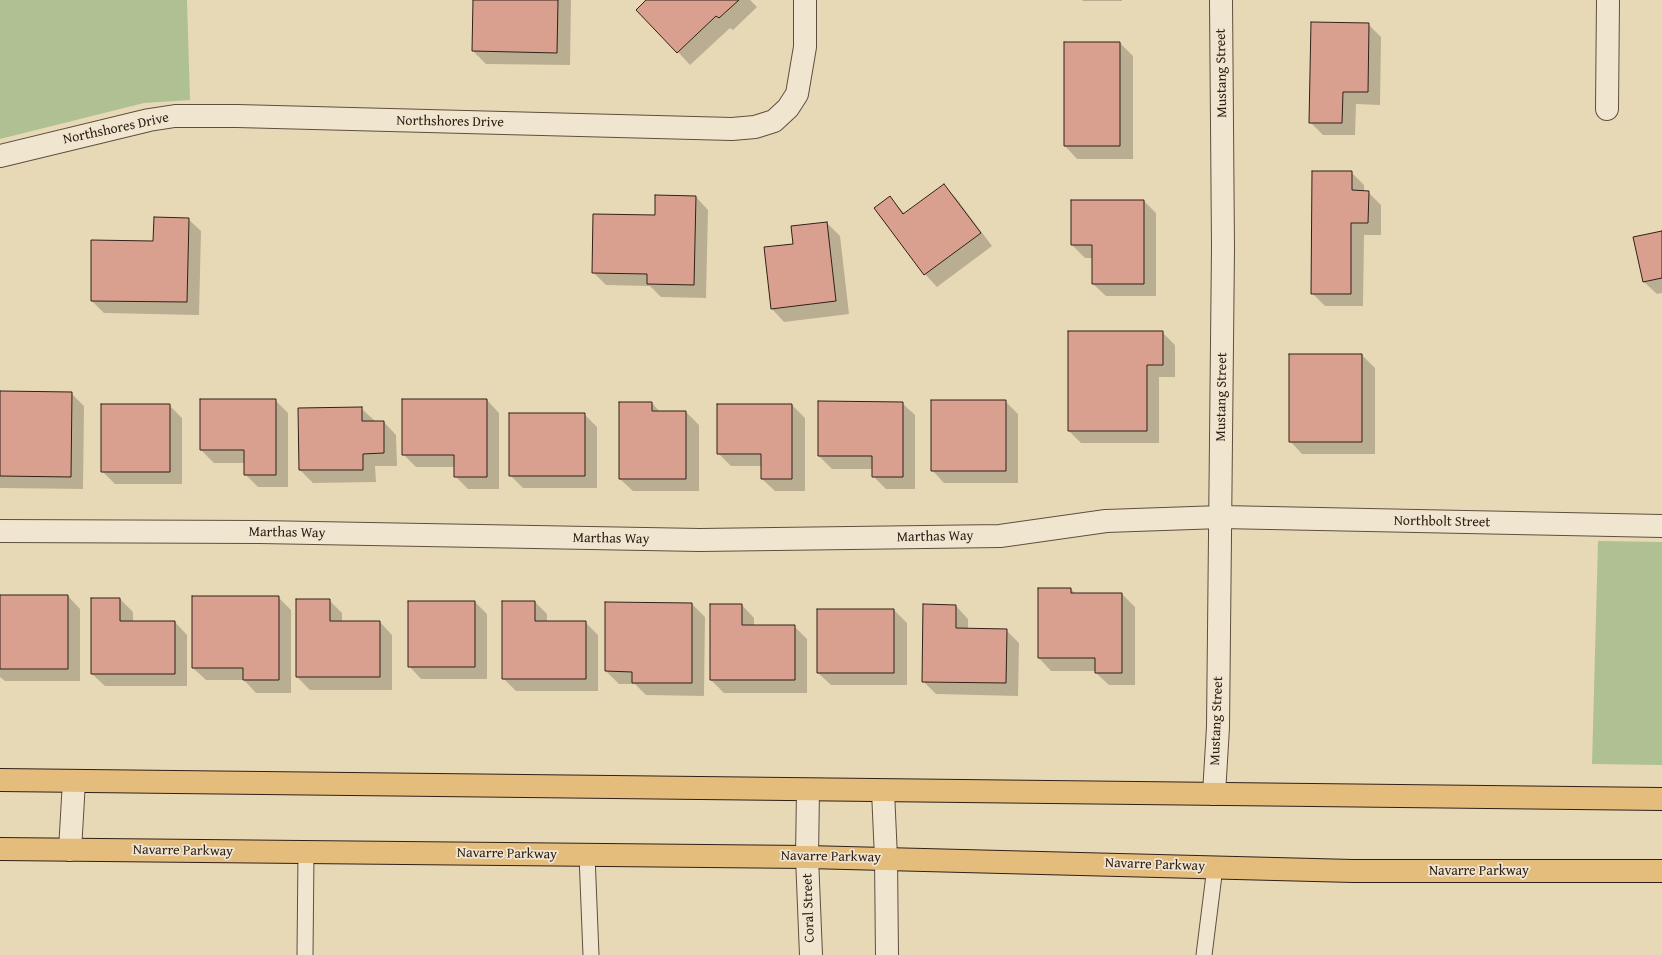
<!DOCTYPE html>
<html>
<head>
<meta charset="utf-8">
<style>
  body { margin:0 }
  canvas { display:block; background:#e8d9b6 }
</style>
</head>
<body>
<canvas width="1662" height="955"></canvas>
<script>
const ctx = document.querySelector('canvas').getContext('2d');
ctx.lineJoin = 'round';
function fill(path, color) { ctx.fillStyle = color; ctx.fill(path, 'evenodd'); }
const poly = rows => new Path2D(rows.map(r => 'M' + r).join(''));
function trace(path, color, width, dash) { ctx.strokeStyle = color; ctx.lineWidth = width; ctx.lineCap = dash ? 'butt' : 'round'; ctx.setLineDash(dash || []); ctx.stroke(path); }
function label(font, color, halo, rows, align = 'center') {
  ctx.font = font + ' "Gentium Book Plus",serif'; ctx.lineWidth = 3.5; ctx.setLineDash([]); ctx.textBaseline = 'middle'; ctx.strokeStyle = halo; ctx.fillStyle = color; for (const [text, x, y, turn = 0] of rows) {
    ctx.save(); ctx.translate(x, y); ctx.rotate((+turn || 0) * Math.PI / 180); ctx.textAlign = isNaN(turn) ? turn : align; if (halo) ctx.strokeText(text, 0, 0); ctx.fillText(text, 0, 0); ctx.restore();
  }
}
const green = poly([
  [0,0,187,0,190,100,144,103,0,139],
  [1598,541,1662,542,1662,765,1592,764]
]);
const shadow = poly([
  [474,0,571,0,570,65,486,64,473,51],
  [647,0,750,0,757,7,733,30,730,28,690,65,678,52],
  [1082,0,1122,0,1122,1,1083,1],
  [1368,24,1381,37,1380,105,1356,104,1355,135,1323,135,1310,122],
  [1120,43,1133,56,1133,159,1077,159,1065,146],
  [1351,172,1364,185,1364,192,1368,192,1381,205,1381,235,1364,235,1363,306,1325,306,1312,293],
  [944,186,956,198,992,246,937,287,925,274,890,198,905,214],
  [696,197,708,210,706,298,661,297,650,286,606,285,593,272,656,216],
  [1144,201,1156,213,1156,296,1106,296,1093,284,1093,258,1085,258,1072,245],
  [188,219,201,231,199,315,104,313,92,301],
  [827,223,840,236,849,314,784,322,772,309,794,245],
  [1662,232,1662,293,1657,294,1644,282],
  [1162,332,1175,345,1175,377,1159,377,1159,443,1081,443,1069,431],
  [1290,355,1362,355,1375,368,1375,454,1302,454,1290,441],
  [0,392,71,393,84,406,83,489,0,488],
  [275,400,288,413,288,487,258,487,245,474,245,463,214,463,201,450],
  [487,400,499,413,499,489,468,489,455,476,455,467,416,467,403,454],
  [1005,401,1018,414,1018,483,944,483,932,470],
  [652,403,660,412,686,412,699,425,699,491,633,491,620,479],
  [902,403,915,415,915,489,886,489,873,476,873,469,832,469,819,456],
  [169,405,182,418,182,484,115,484,102,471],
  [792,405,805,418,805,491,775,491,762,479,762,466,731,466,718,453],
  [362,409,375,421,384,422,396,435,397,466,375,466,376,482,313,483,300,470],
  [584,414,597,427,597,488,523,488,510,475],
  [1071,589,1076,594,1122,594,1135,607,1135,685,1109,685,1096,673,1096,671,1051,671,1039,658],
  [0,596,68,596,80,609,80,681,5,681,0,677],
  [278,597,291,610,291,693,256,693,244,680,206,680,193,668],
  [120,599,133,612,133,622,175,622,187,635,187,686,105,686,92,674],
  [329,600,342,613,342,622,380,622,392,635,392,690,310,690,297,677],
  [475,602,487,614,487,679,421,679,409,666],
  [535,602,547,614,547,622,585,622,598,635,598,691,516,691,503,678],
  [606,603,692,604,705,617,704,696,646,695,635,684,619,684,606,671],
  [742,605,754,618,754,626,794,626,807,639,807,693,724,693,711,680],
  [956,606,968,619,968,629,1006,630,1019,643,1018,696,936,694,923,681],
  [894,610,907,623,907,685,831,685,818,673]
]);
const building = poly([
  [473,0,558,0,557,53,472,51,473,0],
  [646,0,739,0,719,18,716,16,677,53,636,10,646,0],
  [1311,22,1369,23,1368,92,1343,92,1342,123,1309,123,1311,22],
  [1064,42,1120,42,1120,146,1064,146,1064,42],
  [1312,171,1352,171,1352,190,1369,191,1368,223,1351,223,1351,294,1311,294,1312,171],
  [944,184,981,233,924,275,874,208,890,196,903,214,944,184],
  [655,195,696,196,694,285,647,284,647,274,592,273,593,214,655,215,655,195],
  [1071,200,1144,200,1144,284,1092,284,1092,245,1071,245,1071,200],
  [154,217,189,218,187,302,91,301,91,240,153,241,154,217],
  [827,222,836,301,771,309,764,247,793,244,791,226,827,222],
  [1662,231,1662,278,1643,282,1633,237,1662,231],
  [1068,331,1163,331,1163,365,1147,365,1147,431,1068,431,1068,331],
  [1289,354,1362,354,1362,442,1289,442,1289,354],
  [0,391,72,392,71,477,0,476,0,391],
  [200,399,276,399,276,475,244,475,244,450,200,450,200,399],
  [402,399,487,399,487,477,454,477,454,455,402,455,402,399],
  [931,400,1006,400,1006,471,931,471,931,400],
  [818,401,903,402,903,477,872,477,872,456,818,456,818,401],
  [619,402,652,402,652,411,686,411,686,479,619,479,619,402],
  [101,404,170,404,170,472,101,472,101,404],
  [717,404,792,404,792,479,761,479,761,454,717,454,717,404],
  [362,407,362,421,384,421,384,453,363,454,363,470,299,470,298,408,362,407],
  [509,413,585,413,585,476,509,476,509,413],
  [1038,588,1071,588,1071,593,1122,593,1122,673,1095,673,1095,658,1038,658,1038,588],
  [0,595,68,595,68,669,0,669,0,595],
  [192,596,279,596,279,680,243,680,243,668,192,668,192,596],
  [91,598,120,598,120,621,175,621,175,674,91,674,91,598],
  [296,599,330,599,330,621,380,621,380,677,296,677,296,599],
  [408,601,475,601,475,667,408,667,408,601],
  [502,601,535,601,535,621,586,621,586,679,502,679,502,601],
  [605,602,692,603,692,683,632,683,632,672,605,671,605,602],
  [710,604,742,604,742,625,795,625,795,680,710,680,710,604],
  [923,604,956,605,956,628,1007,629,1006,683,922,682,923,604],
  [817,609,894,609,894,673,817,673,817,609]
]);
const lane = poly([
  [587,855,591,955],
  [305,955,306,852],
  [1204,955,1215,867]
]);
const street = poly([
  [1607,109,1608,0],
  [0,156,149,120,175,116,237,116,732,129,755,127,774,121,788,108,797,94,805,47,805,0],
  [0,531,259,532,700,540,1000,536,1106,521,1221,517,1662,526],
  [808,790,807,857,811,955],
  [883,791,886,858,887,955],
  [1214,794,1218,727,1223,247,1221,0],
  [70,850,74,781]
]);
const highway = poly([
  [0,780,1662,799],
  [0,849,807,857,1353,871,1662,871]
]);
const streetNames = [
  ["Mustang Street",1222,73,-91],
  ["Northshores Drive",450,122,1],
  ["Northshores Drive",116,129,-12],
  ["Mustang Street",1222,397,-89],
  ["Northbolt Street",1442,522,1],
  ["Marthas Way",287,533,1],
  ["Marthas Way",935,537,-1],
  ["Marthas Way",611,539,1],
  ["Mustang Street",1217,721,-88],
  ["Navarre Parkway",183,851,1],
  ["Navarre Parkway",507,854,1],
  ["Navarre Parkway",831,857,1],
  ["Navarre Parkway",1155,865,2],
  ["Navarre Parkway",1479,871],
  ["Coral Street",809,908,-92]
];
fill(green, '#afc093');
fill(shadow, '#0003');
fill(building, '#daa08f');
trace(building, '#312018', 1);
trace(lane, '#5f4e40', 17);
trace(street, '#5f4e40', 24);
trace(highway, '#312018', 24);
trace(lane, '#f0e6d0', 15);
trace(street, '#f0e6d0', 22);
trace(highway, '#e4bc7b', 22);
label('14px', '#312018', '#f0e6d0', streetNames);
</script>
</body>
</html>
